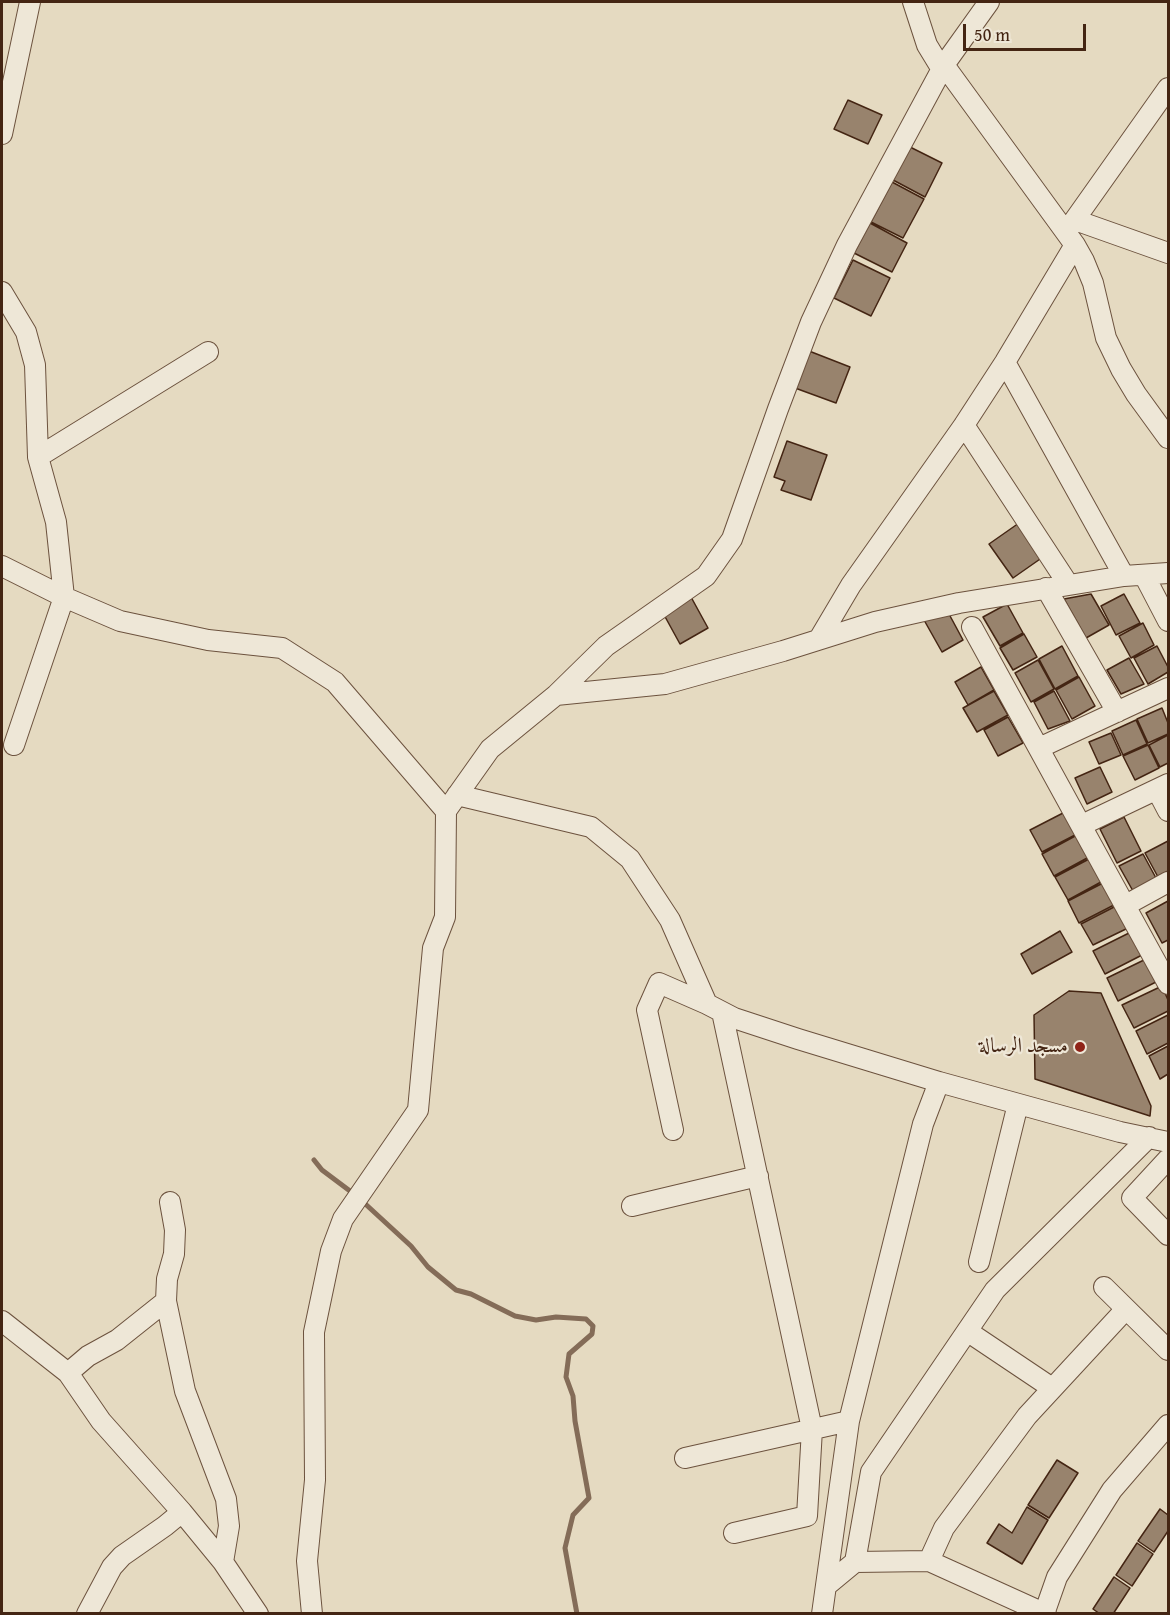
<!DOCTYPE html>
<html>
<head>
<meta charset="utf-8">
<style>
  body { margin:0 }
  #map { position:relative; width:1170px; height:1615px; overflow:hidden; background:#e5dac1; font-family:"Gentium Book Plus",serif }
  canvas { display:block }
  .frame { position:absolute; inset:0; border:3px solid #442513; pointer-events:none }
  .scale { position:absolute; left:963px; top:24px; width:123px; height:27px; box-sizing:border-box; border:3px solid #442513; border-top:0; padding-left:8px; font-size:18px; line-height:21px; white-space:nowrap; color:#442513; -webkit-text-stroke:4px #eee7d7; paint-order:stroke }
</style>
</head>
<body>
<div id="map">
<canvas width="1170" height="1615"></canvas>
<div class="frame"></div>
<div class="scale">50 m</div>
</div>
<script>
const ctx = document.querySelector('canvas').getContext('2d');
ctx.lineJoin = 'round';
const poly = rows => new Path2D(rows.map(r => 'M' + r).join(''));
function trace(path, color, width, dash) { ctx.strokeStyle = color; ctx.lineWidth = width; ctx.lineCap = dash ? 'butt' : 'round'; ctx.setLineDash(dash || []); ctx.stroke(path); }
function fill(path, color) { ctx.fillStyle = color; ctx.fill(path, 'evenodd'); }
function label(font, color, halo, rows, align = 'center') {
  ctx.font = font + ' "Gentium Book Plus",Amiri,serif'; ctx.lineWidth = 4.5; ctx.setLineDash([]); ctx.textBaseline = 'middle'; ctx.strokeStyle = halo; ctx.fillStyle = color; for (const [text, x, y, turn = 0] of rows) {
    ctx.save(); ctx.translate(x, y); ctx.rotate((+turn || 0) * Math.PI / 180); ctx.textAlign = isNaN(turn) ? turn : align; if (halo) ctx.strokeText(text, 0, 0); ctx.fillText(text, 0, 0); ctx.restore();
  }
}
const stream = poly([
  [314,1160,322,1170,354,1194],
  [361,1200,411,1246,428,1267,456,1290,471,1294,515,1316,536,1320,556,1317,586,1319,593,1326,592,1334,569,1354,566,1377,573,1396,575,1421,589,1498,573,1515,565,1548,577,1614]
]);
const building = poly([
  [848,100,882,115,868,144,834,129,848,100],
  [910,147,942,163,925,197,893,180,910,147],
  [892,182,924,199,903,238,871,222,892,182],
  [870,223,907,243,892,272,854,253,870,223],
  [853,260,890,278,871,316,834,298,853,260],
  [809,351,850,367,836,403,795,388,809,351],
  [787,441,827,455,811,500,781,490,785,481,774,477,787,441],
  [1019,523,1043,557,1013,578,989,544,1019,523],
  [1091,594,1109,625,1086,638,1064,599,1091,594],
  [1124,594,1140,623,1116,635,1101,606,1124,594],
  [691,597,708,628,680,644,663,613,691,597],
  [1007,604,1023,633,1000,646,983,617,1007,604],
  [949,614,963,640,942,652,924,620,949,614],
  [1143,623,1154,645,1131,658,1119,636,1143,623],
  [1024,634,1037,657,1013,670,1000,648,1024,634],
  [1062,646,1078,676,1055,689,1039,659,1062,646],
  [1157,646,1168,667,1168,672,1148,684,1134,658,1157,646],
  [1129,658,1144,684,1121,694,1107,670,1129,658],
  [1038,660,1054,689,1031,702,1015,673,1038,660],
  [981,667,994,690,968,705,955,682,981,667],
  [1079,677,1095,706,1072,719,1056,690,1079,677],
  [994,691,1008,715,977,732,963,708,994,691],
  [1054,691,1070,721,1048,729,1034,702,1054,691],
  [1162,708,1168,723,1168,734,1148,743,1137,719,1162,708],
  [1008,717,1023,743,998,756,984,730,1008,717],
  [1136,720,1147,744,1123,755,1112,731,1136,720],
  [1111,733,1121,755,1099,764,1089,742,1111,733],
  [1168,735,1168,763,1160,767,1149,745,1168,735],
  [1148,745,1159,768,1135,780,1123,756,1148,745],
  [1100,767,1112,792,1087,804,1075,778,1100,767],
  [1065,812,1077,834,1042,852,1030,830,1065,812],
  [1124,817,1141,851,1117,863,1100,829,1124,817],
  [1077,835,1089,857,1054,876,1042,854,1077,835],
  [1168,841,1168,871,1158,877,1145,853,1168,841],
  [1143,854,1156,878,1133,891,1119,866,1143,854],
  [1089,859,1101,882,1068,900,1055,877,1089,859],
  [1103,883,1114,905,1079,923,1068,901,1103,883],
  [1168,901,1168,940,1162,943,1146,913,1168,901],
  [1116,906,1128,928,1093,945,1081,924,1116,906],
  [1060,931,1072,952,1032,974,1021,954,1060,931],
  [1133,931,1144,954,1105,974,1093,951,1133,931],
  [1146,959,1158,981,1118,1001,1107,978,1146,959],
  [1162,986,1168,1000,1168,1011,1134,1028,1122,1005,1162,986],
  [1069,991,1101,993,1151,1106,1150,1116,1035,1079,1034,1015,1069,991],
  [1168,1015,1168,1043,1147,1054,1136,1031,1168,1015],
  [1168,1046,1168,1074,1160,1079,1149,1056,1168,1046],
  [1057,1460,1078,1473,1049,1518,1028,1505,1057,1460],
  [1027,1507,1048,1520,1022,1564,987,1543,999,1524,1012,1533,1027,1507],
  [1160,1509,1168,1515,1168,1531,1154,1552,1138,1541,1160,1509],
  [1137,1543,1153,1554,1132,1586,1116,1575,1137,1543],
  [1114,1577,1130,1588,1113,1614,1100,1614,1093,1609,1114,1577]
]);
const minor = poly([
  [913,2,927,45,941,68],
  [944,65,1075,245,1084,261,1093,283,1106,338,1121,369,1136,394,1168,438],
  [2,134,30,2],
  [1075,220,1168,253],
  [1066,232,1168,88],
  [2,292,26,332,35,365,38,457,56,522,64,597,14,745],
  [1005,362,1124,576],
  [964,425,1068,584],
  [38,457,208,352],
  [2,566,64,597,120,621,208,640,282,648,335,682,446,811],
  [1144,575,1168,621],
  [1046,588,1117,712],
  [972,627,1168,984],
  [819,639,851,585,964,425,1005,362,1075,245],
  [556,695,665,684,783,651,875,622,959,603,1124,576,1168,573],
  [1039,748,1168,688],
  [1157,790,1168,811],
  [457,795,591,827,630,859,670,920,707,1004,734,1018,798,1039,939,1082],
  [1082,825,1168,784],
  [1126,905,1168,882],
  [722,1012,812,1429,807,1516,734,1533],
  [673,1130,647,1010,659,983,707,1004],
  [1168,1159,1132,1198,1168,1235],
  [170,1202,175,1230,174,1254,167,1279,166,1301,185,1391,226,1499,229,1526,223,1562],
  [632,1206,758,1176],
  [979,1262,1018,1104],
  [1104,1287,1168,1350],
  [2,1321,68,1373,101,1421,182,1512,223,1562,258,1614],
  [967,1331,1052,1388],
  [68,1373,88,1356,117,1340,166,1301],
  [685,1458,849,1421],
  [929,1561,944,1528,1027,1416,1126,1309],
  [855,1562,929,1561,1046,1614],
  [826,1586,855,1562,871,1472,995,1290,1149,1137],
  [87,1614,112,1567,122,1556,165,1526,182,1512],
  [312,1614,307,1561,315,1480,314,1332,331,1251,343,1219,418,1110,433,948,445,917,446,811,490,749,556,695,606,646,706,576,732,539,778,409,811,322,847,245,944,65,989,2],
  [822,1614,849,1421,923,1124,939,1082,1120,1132,1168,1142],
  [1044,1614,1057,1577,1112,1490,1168,1425]
]);
const markers = [
  [1080,1047,6,"#8f2418"]
];
const poiNames = [
  ["مسجد الرسالة",1068,1047]
];
trace(stream, '#846c58', 5);
fill(building, '#98836d');
trace(building, '#442513', 1.5);
trace(minor, '#6c523e', 22);
trace(minor, '#eee7d7', 20);
for (const [x, y, r, color] of markers) { const dot = new Path2D(); dot.arc(x, y, r, 0, 2 * Math.PI); ctx.fillStyle = color; ctx.fill(dot); trace(dot, '#eee7d7', 2); }
label('21px', '#442513', '#eee7d7', poiNames, 'right');
</script>
</body>
</html>
